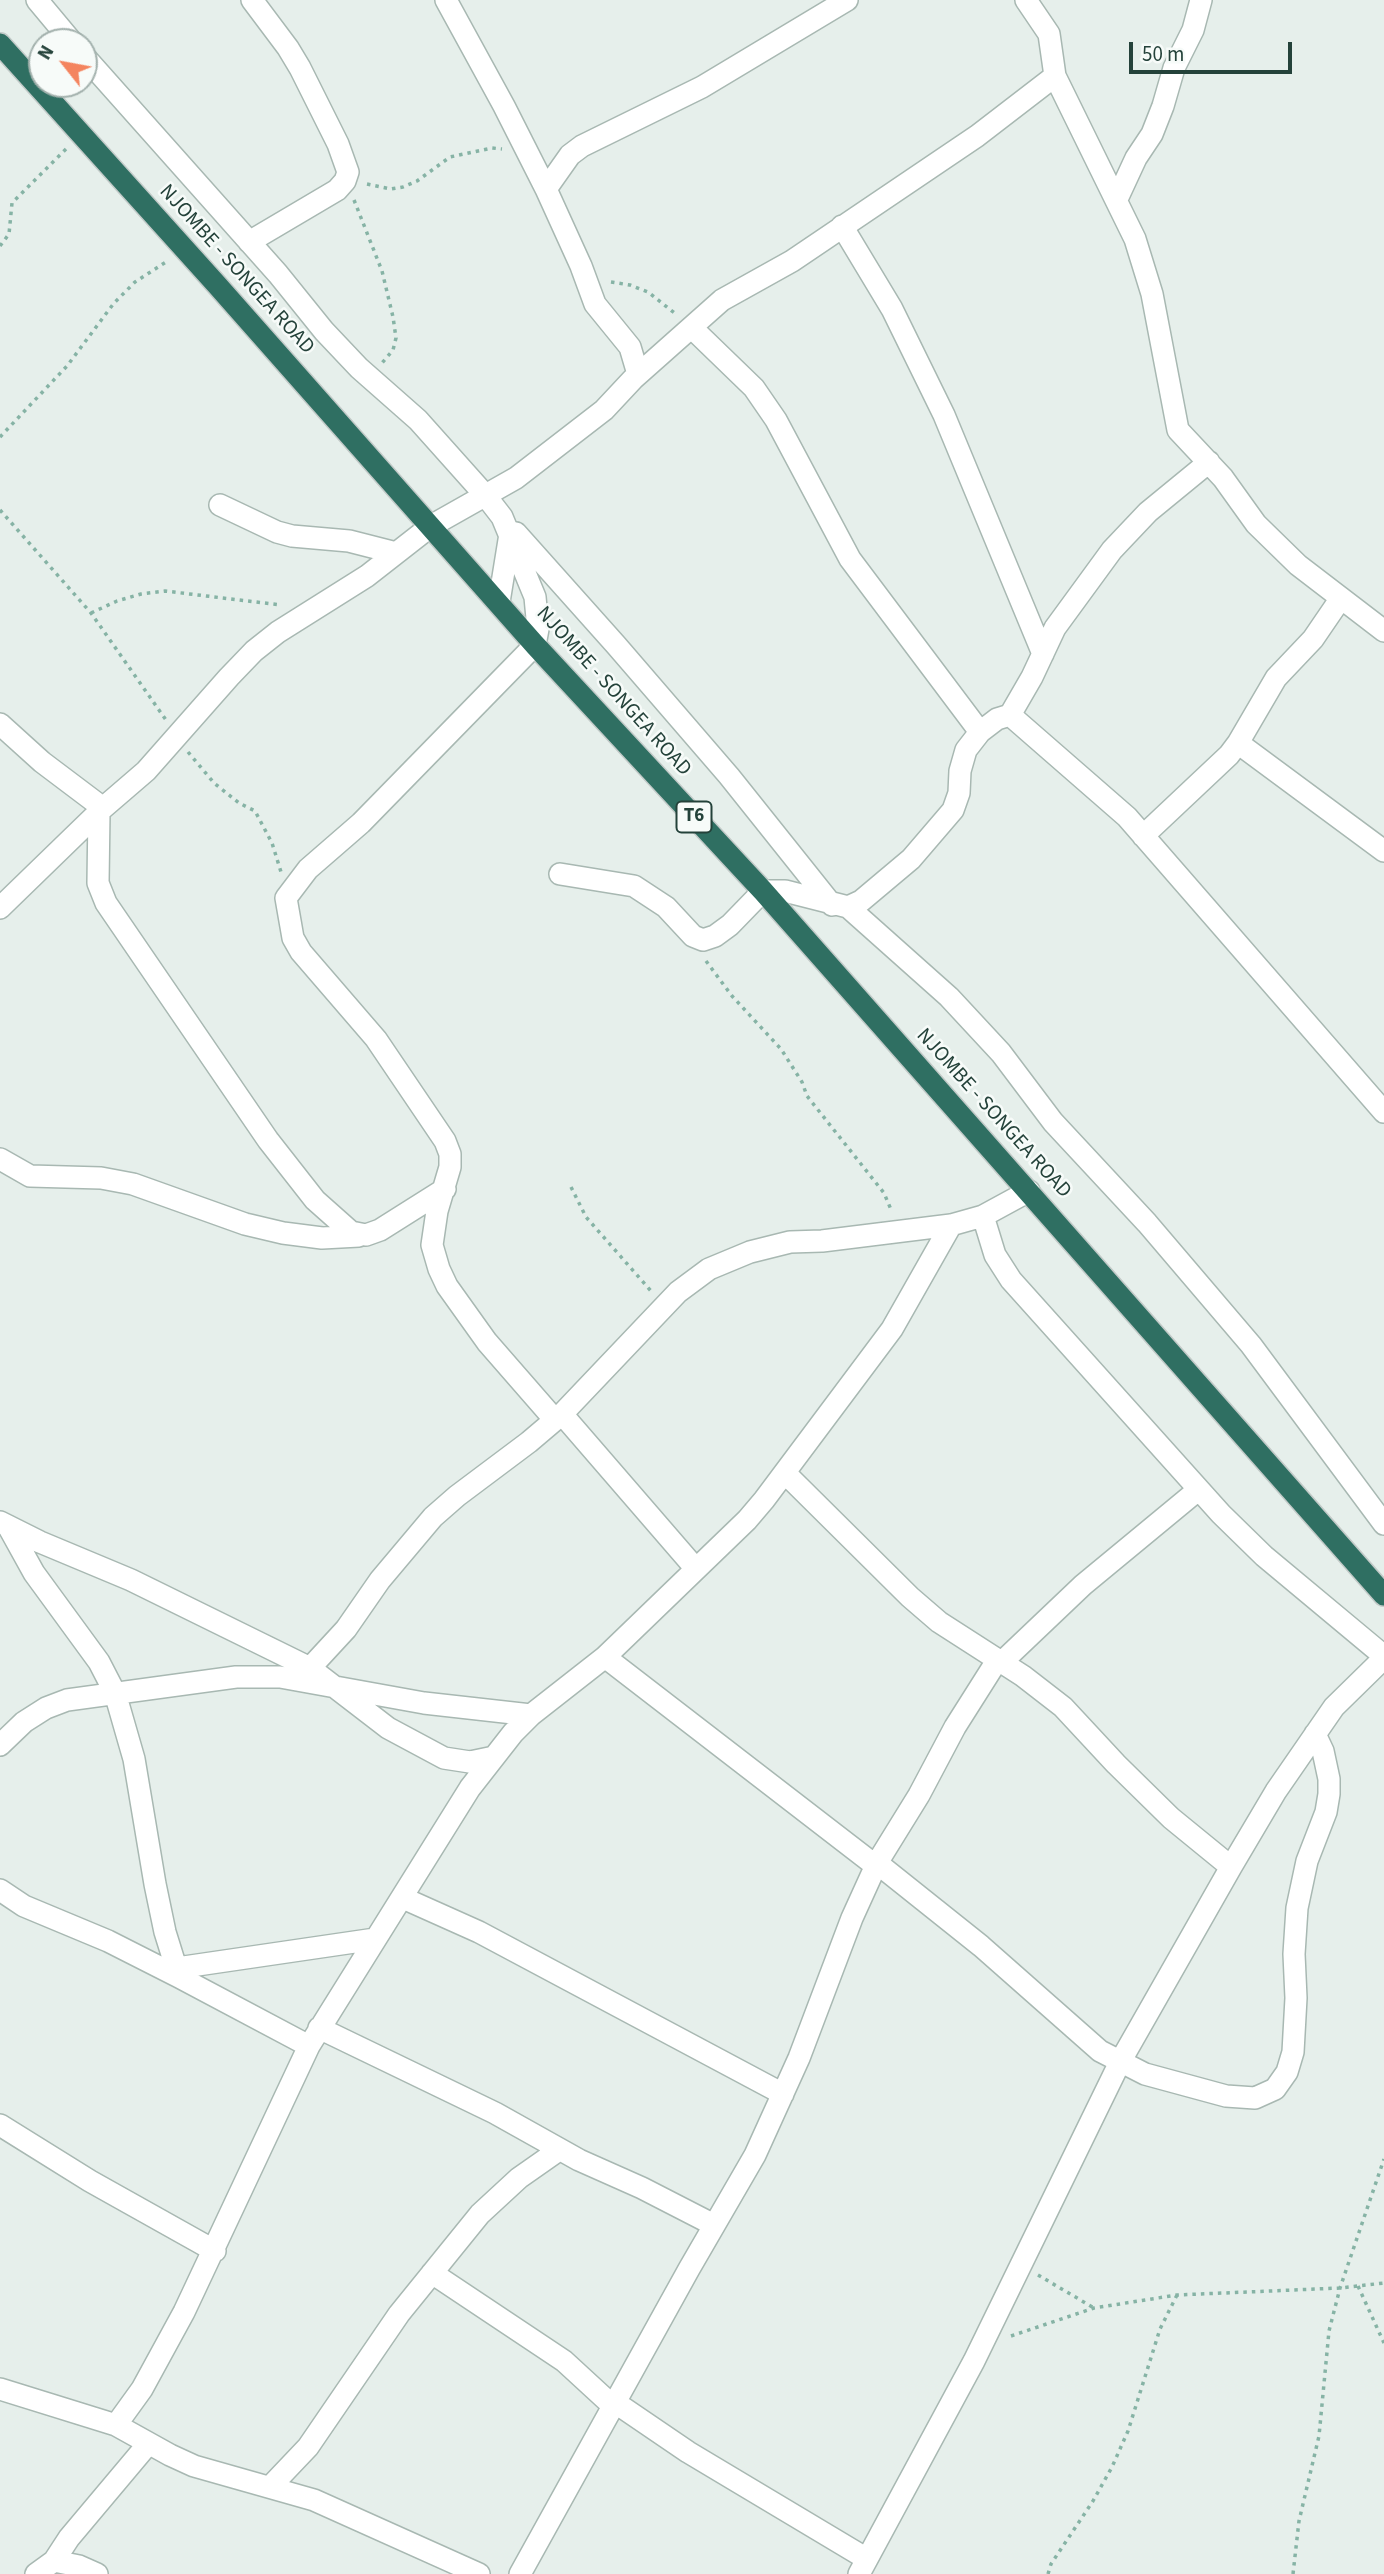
<!DOCTYPE html>
<html>
<head>
<meta charset="utf-8">
<style>
  body { margin:0 }
  #map { position:relative; width:1384px; height:2574px; overflow:hidden; background:#e6efeb; font-family:"Source Sans 3",sans-serif }
  canvas { display:block }
  .north { position:absolute; left:28px; top:28px; width:70px; height:70px; box-sizing:border-box; background:#f7fbf9; border:2px solid #a3b1ad; border-radius:50%; rotate:301deg; font-size:19px; font-weight:700; line-height:28px; text-align:center; color:#24423a }
  .north::after { content:''; display:block; margin:auto; width:24px; height:32px; background:#f4845f; clip-path:polygon(50% 0,100% 100%,50% 72%,0 100%) }
  .scale { position:absolute; left:1129px; top:42px; width:163px; height:32px; box-sizing:border-box; border:4px solid #24423a; border-top:0; padding-left:9px; font-size:21px; line-height:24px; white-space:nowrap; color:#24423a; -webkit-text-stroke:5px #f7fbf9; paint-order:stroke }
</style>
</head>
<body>
<div id="map">
<canvas width="1384" height="2574"></canvas>
<div class="north">N</div>
<div class="scale">50 m</div>
</div>
<script>
const ctx = document.querySelector('canvas').getContext('2d');
ctx.lineJoin = 'round';
const poly = rows => new Path2D(rows.map(r => 'M' + r).join(''));
function trace(path, color, width, dash) { ctx.strokeStyle = color; ctx.lineWidth = width; ctx.lineCap = dash ? 'butt' : 'round'; ctx.setLineDash(dash || []); ctx.stroke(path); }
function label(font, color, halo, rows, align = 'center') {
  ctx.font = font + ' "Source Sans 3",sans-serif'; ctx.lineWidth = 5; ctx.setLineDash([]); ctx.textBaseline = 'middle'; ctx.strokeStyle = halo; ctx.fillStyle = color; for (const [text, x, y, turn = 0] of rows) {
    ctx.save(); ctx.translate(x, y); ctx.rotate((+turn || 0) * Math.PI / 180); ctx.textAlign = isNaN(turn) ? turn : align; if (halo) ctx.strokeText(text, 0, 0); ctx.fillText(text, 0, 0); ctx.restore();
  }
}
const path = poly([
  [367,184,391,189,403,187,417,181,450,157,492,148,502,149],
  [354,200,382,271,393,317,396,338,393,350,382,363],
  [0,246,9,234,12,203,67,148],
  [611,282,630,285,648,292,677,315],
  [0,437,67,366,114,303,135,282,169,260],
  [0,510,91,613,166,720],
  [91,613,117,601,141,594,165,591,281,605],
  [188,752,214,783,239,803,255,811,272,843,281,872],
  [706,961,732,996,781,1049,802,1082,807,1096,884,1193,892,1212],
  [571,1187,586,1217,651,1291],
  [1038,2275,1094,2308],
  [1358,2286,1384,2343],
  [1011,2336,1094,2308,1177,2295,1340,2288,1384,2283],
  [1048,2574,1051,2564,1093,2501,1112,2467,1128,2431,1160,2329,1177,2295],
  [1293,2574,1299,2521,1319,2436,1329,2331,1340,2288,1384,2159]
]);
const minor = poly([
  [37,0,72,42],
  [446,0,504,106,546,189,581,266,595,304,630,347,638,374],
  [1026,0,1049,34,1055,76,1135,239,1152,294,1178,430,1223,478,1256,524,1298,565,1384,631],
  [84,56,278,274,324,331,359,368,418,420,485,495,502,517,535,597,538,629,535,645,361,823,308,869,286,898,293,938,301,952,376,1039,445,1141,450,1154,450,1167,437,1211,432,1245,439,1269,447,1286,487,1342,555,1420],
  [546,189,570,155,582,146,702,87,847,0],
  [1117,199,1136,158,1152,134,1163,106,1174,68,1193,30,1201,0],
  [842,226,892,309,944,415,1043,654],
  [249,242,337,190,345,181,348,172,338,144,300,68,288,48,252,0],
  [692,328,754,388,776,420,850,559,980,732],
  [220,505,277,532,292,536,349,541,396,553],
  [516,533,616,645,729,776,832,905],
  [499,602,510,534],
  [1010,715,1127,817,1384,1112],
  [0,724,42,762,103,808],
  [1238,743,1384,851],
  [99,812,98,883,106,903,268,1140,315,1200,351,1232,366,1235,380,1230,445,1189],
  [1143,836,1229,755,1238,743,1276,678,1313,639,1341,598],
  [560,874,634,886,666,907,693,936,703,940,715,936,730,925,763,891,785,891,848,907,861,901,911,859,953,810,959,793,960,771,966,750,980,732,997,719,1010,715,1032,677,1055,628,1112,550,1148,512,1209,462],
  [848,907,949,997,1001,1053,1053,1122,1147,1223,1251,1345,1384,1524],
  [0,908,103,808,146,771,229,677,254,651,278,632,367,576,431,526,516,478,604,410,633,379,722,300,792,261,977,136,1055,76],
  [0,1159,30,1176,101,1178,133,1184,245,1224,283,1233,322,1238,359,1236],
  [983,1216,995,1255,1011,1280,1221,1514,1264,1556,1384,1656],
  [562,1414,696,1569],
  [786,1474,910,1597,939,1622,1023,1676,1063,1707,1116,1764,1171,1818,1231,1867],
  [0,1522,40,1542,131,1580,310,1668,388,1728,444,1758,470,1762,494,1757],
  [8,1526,34,1573,99,1662,115,1693,134,1759,155,1884,165,1932,179,1977],
  [605,1657,876,1866],
  [1002,1662,1083,1585,1198,1490],
  [310,1668,346,1629,380,1580,433,1517,457,1496,529,1442,562,1414,678,1292,709,1269,750,1252,790,1242,822,1241,951,1225,983,1216,1029,1191],
  [0,1745,24,1722,46,1708,67,1700,236,1677,280,1677,424,1703,531,1715],
  [877,1863,981,1946,1100,2051,1145,2074,1226,2096,1255,2098,1275,2089,1287,2072,1293,2052,1296,1998,1294,1954,1297,1908,1307,1861,1326,1812,1329,1794,1329,1779,1323,1751,1315,1734],
  [0,1890,24,1906,108,1941,179,1977,309,2046],
  [403,1898,479,1932,783,2094],
  [177,1968,375,1939],
  [319,2028,495,2113,579,2160,642,2188,714,2225],
  [0,2125,90,2181,215,2251],
  [432,2273,564,2361,614,2407],
  [0,2389,116,2425,170,2455,194,2466,314,2500,479,2574],
  [616,2403,688,2452,867,2559],
  [116,2425,142,2389,184,2312,309,2046,470,1788,513,1733,531,1715,605,1657,747,1520,764,1500,892,1329,951,1225],
  [270,2487,308,2447,399,2314,480,2214,519,2178,559,2150],
  [54,2561,79,2566,97,2574],
  [36,2574,54,2561,69,2538,148,2444],
  [520,2574,689,2269,755,2155,799,2058,852,1918,877,1863,919,1795,955,1727,998,1659],
  [859,2574,974,2361,1120,2062,1231,1867,1276,1791,1334,1707,1384,1658]
]);
const highway = poly([
  [0,44,217,285,535,645,763,891,1384,1595]
]);
const shields = [
  [694,817,35]
];
const shieldNames = [
  ["T6",694,817]
];
const streetNames = [
  ["NJOMBE - SONGEA ROAD",236,270,48],
  ["NJOMBE - SONGEA ROAD",613,692,48],
  ["NJOMBE - SONGEA ROAD",993,1114,48]
];
trace(minor, '#a8b8b2', 24);
trace(highway, '#c2cac8', 24);
trace(path, '#86b3a5', 3.5, [3.5, 5]);
trace(minor, '#fff', 21);
trace(highway, '#2f6f62', 21);
for (const [x, y, w] of shields) { const box = new Path2D(); box.roundRect(x - w / 2, y - 15.5, w, 31, 5); ctx.fillStyle = '#f7fbf9'; ctx.fill(box); trace(box, '#24423a', 2); }
label('bold 19px', '#24423a', null, shieldNames);
label('21px', '#24423a', '#f7fbf9', streetNames);
</script>
</body>
</html>
